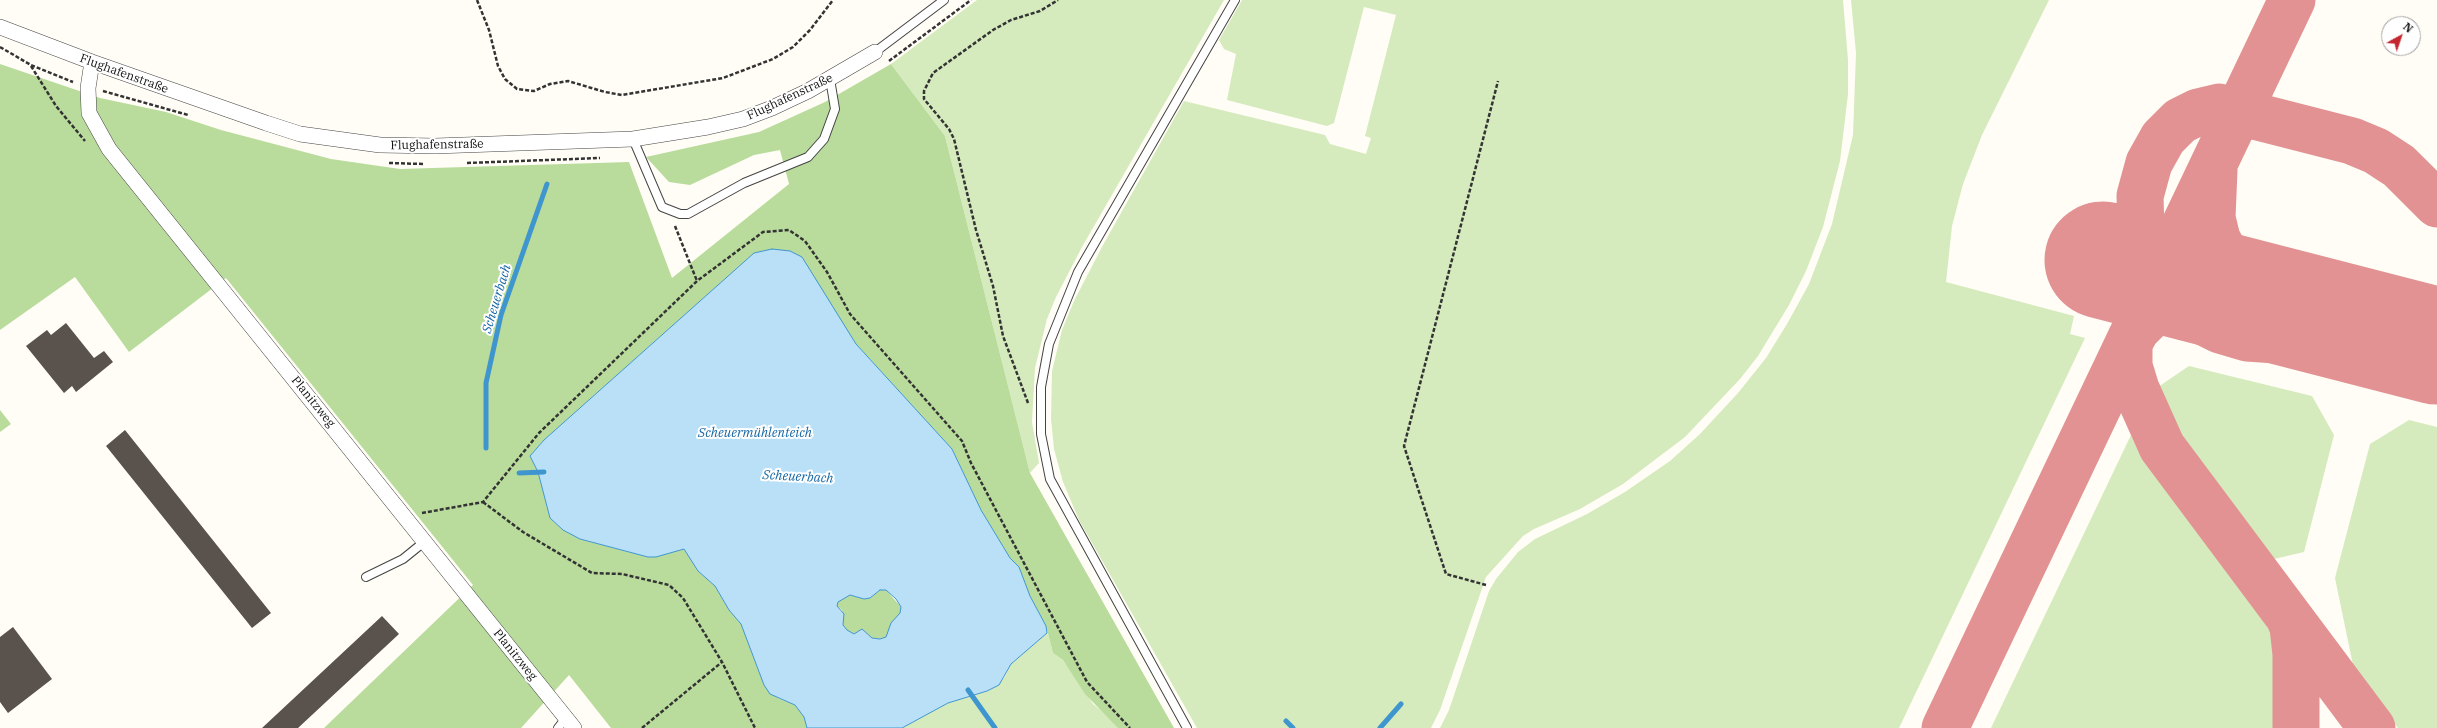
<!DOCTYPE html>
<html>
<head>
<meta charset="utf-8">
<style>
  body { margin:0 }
  #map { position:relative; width:2437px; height:728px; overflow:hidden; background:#fffdf5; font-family:"IBM Plex Serif",serif }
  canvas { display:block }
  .north { position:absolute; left:2381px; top:16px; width:40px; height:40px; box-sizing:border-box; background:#fff; border:1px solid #a0a0a0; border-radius:50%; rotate:40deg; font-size:11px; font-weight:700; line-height:16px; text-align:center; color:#111 }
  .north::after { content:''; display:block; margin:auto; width:14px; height:18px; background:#c4262e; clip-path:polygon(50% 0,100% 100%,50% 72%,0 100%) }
</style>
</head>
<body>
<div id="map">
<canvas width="2437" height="728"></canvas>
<div class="north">N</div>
</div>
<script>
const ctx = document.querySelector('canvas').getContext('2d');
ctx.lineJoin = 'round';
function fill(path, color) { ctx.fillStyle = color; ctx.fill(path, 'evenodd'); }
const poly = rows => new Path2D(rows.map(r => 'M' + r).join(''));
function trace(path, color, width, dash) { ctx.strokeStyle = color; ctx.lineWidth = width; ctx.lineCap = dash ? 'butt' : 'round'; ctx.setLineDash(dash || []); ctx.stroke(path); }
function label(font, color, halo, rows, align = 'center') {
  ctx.font = font + ' "IBM Plex Serif",serif'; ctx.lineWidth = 4; ctx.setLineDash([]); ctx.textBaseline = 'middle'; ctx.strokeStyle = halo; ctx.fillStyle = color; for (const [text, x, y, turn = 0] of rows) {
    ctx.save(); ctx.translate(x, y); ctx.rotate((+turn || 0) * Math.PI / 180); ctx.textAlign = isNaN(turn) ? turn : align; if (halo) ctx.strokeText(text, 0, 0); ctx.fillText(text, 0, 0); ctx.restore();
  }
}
const green = poly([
  [977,0,1224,0,1082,247,1056,297,1047,319,1035,368,1032,422,1039,463,1030,473,945,136,891,64],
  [1242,0,1843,0,1848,60,1848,94,1840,161,1823,227,1806,271,1789,305,1758,356,1740,379,1685,437,1623,484,1580,509,1534,529,1523,536,1486,577,1440,710,1431,728,1197,728,1079,520,1063,482,1054,449,1051,419,1052,371,1062,330,1074,301,1103,245,1184,101,1325,135,1330,144,1366,154,1371,138,1365,136,1396,15,1364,7,1334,123,1327,126,1227,100,1236,54,1224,49,1219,40],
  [1851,0,2049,0,1982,135,1963,184,1952,226,1946,282,2074,316,2070,334,2085,338,1899,728,1440,728,1449,710,1489,591,1496,579,1518,552,1535,539,1587,514,1625,492,1670,461,1700,434,1738,393,1766,358,1787,324,1809,284,1832,224,1853,135,1856,53],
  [2189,366,2312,396,2334,435,2304,552,2270,560,2181,440,2161,403,2158,387],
  [2409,420,2437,427,2437,728,2398,728,2354,670,2335,578,2370,444],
  [2131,435,2137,448,2277,634,2278,728,1991,728],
  [1046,626,1053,653,1063,660,1093,704,1113,720,1118,728,902,728,948,703,987,691,1004,678,1011,664,1047,633]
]);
const forest = poly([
  [0,64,100,98,166,112,221,130,331,159,400,169,629,162,672,278,789,184,780,150,754,155,690,185,669,182,646,157,759,132,825,102,891,64,945,136,1030,473,1174,728,1118,728,1085,694,1063,660,1053,653,1046,626,1030,596,1019,568,1010,558,981,510,952,449,856,344,790,251,781,251,754,253,544,440,530,456,538,472,550,518,563,530,580,539,648,557,684,549,698,571,715,586,729,610,741,624,764,685,778,698,795,705,804,717,807,728,611,728,569,675,521,728,324,728,473,585,226,278,129,352,75,277,0,330],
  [0,410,11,424,0,432],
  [880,590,886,590,901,607,900,613,886,637,880,639,872,638,862,629,854,634,847,630,843,625,842,610,837,606,837,602,850,595,864,599,870,598]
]);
const water = poly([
  [772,249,790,251,802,257,856,344,952,449,981,510,1010,558,1019,567,1030,596,1046,626,1047,633,1011,664,999,685,987,691,948,703,902,728,807,728,804,717,795,705,770,694,764,685,741,624,729,610,715,586,698,571,684,549,656,557,648,557,580,539,563,530,550,518,538,472,530,456,544,440,754,253,772,249],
  [880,590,886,590,896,599,901,607,900,613,891,623,886,637,880,639,872,638,862,629,854,634,847,630,843,625,844,614,837,606,838,602,850,595,864,599,870,598,880,590]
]);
const stream = poly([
  [486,448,486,383,501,315,547,184],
  [519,473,544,472],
  [968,690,995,728],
  [1286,721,1293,728],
  [1380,728,1401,704]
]);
const taxiway = poly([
  [2214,170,2212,218,2217,239,2230,263,2247,282,2265,295,2299,310],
  [2234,293,2176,300,2151,315,2136,330,2129,343,2129,366,2136,389,2162,447,2372,728],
  [2380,331,2311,335,2277,340,2247,338,2220,330,2192,316,2176,300,2145,252,2141,231,2140,196,2149,163,2163,138,2180,121,2198,112,2219,107,2352,141,2376,151,2399,166,2437,204],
  [2289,617,2293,627,2296,654,2296,728],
  [1945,728,2292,0]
]);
const runway = poly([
  [2103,260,2437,346]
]);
const building = poly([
  [66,323,94,358,104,351,113,362,76,392,72,386,64,393,26,346,47,330,51,335],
  [125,430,271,613,252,628,106,446],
  [382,616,399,634,298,728,262,728],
  [13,627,52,679,8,713,0,702,0,637]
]);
const path = poly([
  [477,0,489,30,498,66,505,79,517,89,534,91,550,84,568,81,605,92,622,95,723,78,773,59,793,47,810,30,833,0],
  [0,47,31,65,73,82],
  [889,61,971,0],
  [31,66,56,106,85,141],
  [103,91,188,115],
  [389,163,424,164],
  [467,163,600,158],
  [675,226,697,281],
  [1028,403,1003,336,993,286,976,230,954,139,949,129,924,99,924,91,933,73,993,30,1011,20,1040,11,1058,0],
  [483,502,523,532,592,573,622,574,669,585,683,598,722,662,755,728],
  [422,513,483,502,539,433,697,281,763,232,789,230,805,241,827,272,850,314,962,441,971,463,1087,682,1130,728],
  [1486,585,1446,574,1404,446,1498,81],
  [642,728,722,662]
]);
const service = poly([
  [875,52,944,0],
  [633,139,662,207,680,214,688,214,744,183,808,157,824,139,835,109,830,79],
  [366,577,403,559,424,542],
  [558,728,566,718],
  [1187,728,1050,479,1041,434,1041,387,1049,344,1078,272,1235,0]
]);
const minor = poly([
  [0,27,92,62,266,123,300,134,380,145,435,146,633,139,708,127,743,119,772,108,808,91,875,52],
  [92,62,88,88,89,113,109,149,574,728]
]);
const streetNames = [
  ["Flughafenstraße",124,74,20],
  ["Flughafenstraße",790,97,-25],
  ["Flughafenstraße",437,145,-1],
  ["Planitzweg",313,402,51],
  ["Planitzweg",515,655,51]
];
const waterNames = [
  ["Scheuerbach",497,299,-73],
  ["Scheuermühlenteich",755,433],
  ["Scheuerbach",798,477,3]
];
fill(green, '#d5ebbd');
fill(forest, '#b9dc9c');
fill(water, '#b9e0f7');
trace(water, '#3f96cf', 1);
trace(stream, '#3f96cf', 5);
trace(taxiway, '#e29292', 47);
trace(runway, '#e29292', 117);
fill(building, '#5a524d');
trace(service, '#444', 10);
trace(minor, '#444', 16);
trace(path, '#333', 2.5, [4, 2]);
trace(service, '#fff', 8);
trace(minor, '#fff', 15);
label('12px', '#111', '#fff', streetNames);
label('italic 13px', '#1768a6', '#fff', waterNames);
</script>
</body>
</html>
